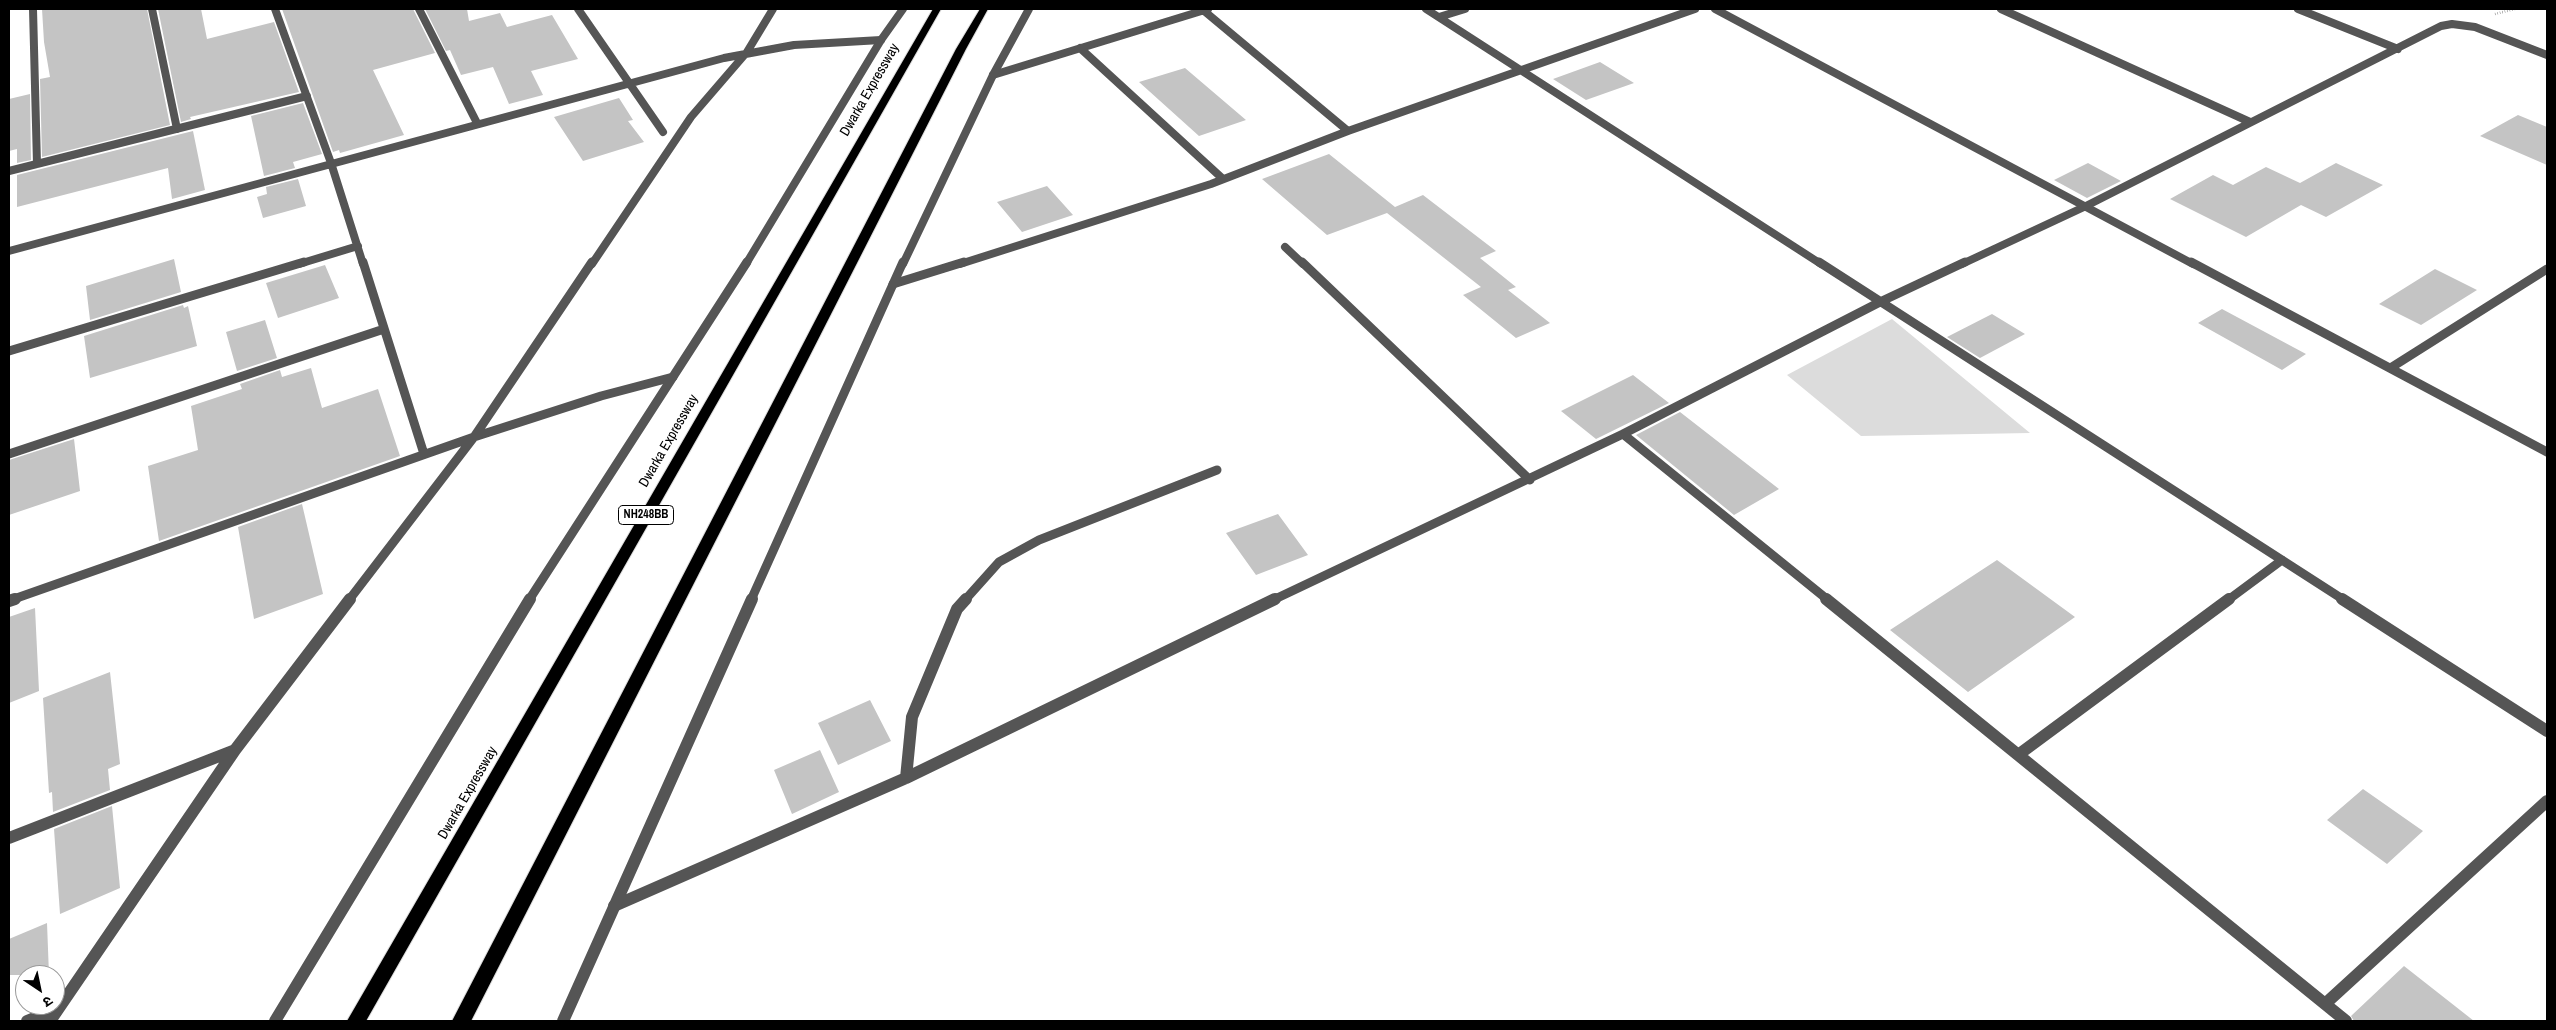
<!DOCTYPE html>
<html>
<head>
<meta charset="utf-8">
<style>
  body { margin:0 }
  #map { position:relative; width:2556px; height:1030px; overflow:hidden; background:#fff; font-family:"Archivo Narrow","Noto Sans Devanagari",sans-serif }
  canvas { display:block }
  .frame { position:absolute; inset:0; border:10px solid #000; pointer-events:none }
  .north { position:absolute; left:15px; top:965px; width:50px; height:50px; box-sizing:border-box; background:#fff; border:1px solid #999; border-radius:50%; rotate:146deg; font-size:14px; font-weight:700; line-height:20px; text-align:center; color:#000 }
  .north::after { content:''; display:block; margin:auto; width:18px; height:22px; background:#000; clip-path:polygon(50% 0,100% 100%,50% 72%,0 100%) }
</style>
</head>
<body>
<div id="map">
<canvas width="2556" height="1030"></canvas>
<div class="frame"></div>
<div class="north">उ</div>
</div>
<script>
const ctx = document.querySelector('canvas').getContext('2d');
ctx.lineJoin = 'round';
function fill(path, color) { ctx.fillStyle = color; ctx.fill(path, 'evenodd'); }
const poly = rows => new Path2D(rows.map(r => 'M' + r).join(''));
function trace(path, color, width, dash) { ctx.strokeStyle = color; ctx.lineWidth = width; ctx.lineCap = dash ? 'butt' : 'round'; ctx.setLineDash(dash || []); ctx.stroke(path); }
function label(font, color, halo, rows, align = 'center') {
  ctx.font = font + ' "Archivo Narrow",sans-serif'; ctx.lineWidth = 4; ctx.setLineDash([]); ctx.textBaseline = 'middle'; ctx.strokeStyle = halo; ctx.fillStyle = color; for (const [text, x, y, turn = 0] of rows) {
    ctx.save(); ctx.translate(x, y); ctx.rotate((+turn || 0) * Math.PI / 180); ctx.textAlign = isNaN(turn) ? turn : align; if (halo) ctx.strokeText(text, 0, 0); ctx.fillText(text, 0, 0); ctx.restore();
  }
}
const green = poly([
  [1892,319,2030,433,1861,436,1787,375]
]);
const building = poly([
  [42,9,147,9,170,125,42,157,40,79,50,77,44,42],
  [158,9,201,9,207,39,274,22,299,92,190,117,191,119,181,122],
  [282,9,413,9,435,53,373,70,404,135,340,153,339,150,333,152],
  [425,9,467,9,469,21,500,13,507,27,552,15,578,59,531,71,543,95,509,104,493,67,461,75,450,50,446,51],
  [1600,62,1634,83,1586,100,1553,79],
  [1185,68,1246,120,1199,136,1139,82],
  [30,94,31,160,17,163,17,149,9,151,9,99],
  [619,98,633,120,628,121,644,142,583,161,554,117],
  [303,103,322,154,293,162,295,168,264,176,251,116],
  [2518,115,2547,127,2547,165,2480,136],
  [193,131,205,190,172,199,168,168,17,207,17,175],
  [1329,154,1395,207,1423,195,1496,251,1480,258,1516,287,1508,290,1550,323,1516,338,1463,295,1481,287,1387,213,1327,235,1262,179],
  [2088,163,2121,181,2087,198,2054,180],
  [2336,163,2383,185,2326,217,2301,205,2246,237,2170,199,2213,175,2233,185,2266,167,2300,183],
  [298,179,306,206,263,218,257,197,267,194,266,187],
  [1047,186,1073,215,1022,232,997,202],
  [174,259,181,292,90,320,86,286],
  [325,265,339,298,278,318,266,283],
  [2435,269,2477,290,2421,325,2379,304],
  [183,305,184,308,188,306,197,346,90,378,84,336],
  [2222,309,2306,354,2282,370,2198,323],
  [1992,314,2025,334,1980,358,1947,337],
  [265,320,277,358,237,371,226,332],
  [311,368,322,408,378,389,400,456,159,541,148,466,198,450,191,406,242,389,240,384,280,370,282,377],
  [1633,375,1669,403,1596,439,1561,411],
  [1680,412,1779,489,1734,515,1636,435],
  [74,439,80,491,9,515,9,460],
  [302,504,323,594,254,619,238,527],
  [1278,514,1308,555,1256,575,1226,533],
  [1997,560,2075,617,1968,692,1890,630],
  [35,608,39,691,9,703,9,617],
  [110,672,120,764,108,769,110,790,53,812,52,792,49,793,43,698],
  [870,700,891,741,838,765,818,723],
  [820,750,839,792,792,814,774,770],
  [2363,789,2423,831,2387,864,2327,820],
  [112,806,120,888,60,914,54,829],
  [47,923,49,975,9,975,9,939],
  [2404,966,2474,1021,2354,1021,2351,1016]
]);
const path = poly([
  [2495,14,2515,9]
]);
const minorFar2 = poly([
  [33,9,37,164],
  [152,9,177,129],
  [275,9,331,163,363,264],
  [419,9,477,123],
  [578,9,663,132],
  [1426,9,1821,264],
  [1715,9,2193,264],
  [2001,9,2250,122],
  [2298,9,2398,49],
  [1203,10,1348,131],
  [1439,17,1465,9],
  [1080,48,1223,179],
  [993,75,1208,9],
  [9,171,307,96],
  [1285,247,1303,264],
  [9,251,724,58,794,45,881,40],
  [299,264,358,246],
  [592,264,691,117,747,52,773,9],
  [960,264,1211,184,1348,131,1695,9],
  [1962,264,2084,207,2441,26,2452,24,2475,27,2547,55]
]);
const minorFar1 = poly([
  [363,262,424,454],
  [1302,262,1530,480],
  [1819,262,2344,600],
  [2191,262,2547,452],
  [893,284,964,262],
  [9,351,304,262],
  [2392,367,2547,269],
  [1623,434,1882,301,1965,262],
  [9,454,384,329],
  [11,600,474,437,601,396,673,377],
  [349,600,474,437,592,262],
  [965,600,999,562,1039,540,1217,470],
  [1273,600,1623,434,1828,600],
  [2228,600,2282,560]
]);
const minor = poly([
  [1826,599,2346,1021],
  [2342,599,2547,731],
  [9,601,15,599],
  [2018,755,2229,599],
  [906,778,912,717,957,609,966,599],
  [9,838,235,750],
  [614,906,906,778,1275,599],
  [2325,1004,2547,801],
  [27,1021,59,1008],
  [50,1021,235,750,350,599]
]);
const tertiaryFar2 = poly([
  [746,264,881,40,903,9],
  [903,264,993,75,1029,9]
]);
const tertiaryFar1 = poly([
  [529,600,747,262],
  [751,600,903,262]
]);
const tertiary = poly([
  [275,1021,530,599],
  [563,1021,752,599]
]);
const trunk = poly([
  [933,9,941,9,366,1021,347,1021,933,9],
  [980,9,988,9,966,49,471,1021,452,1021,956,49,980,9]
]);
const shields = [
  [646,515,55]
];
const shieldNames = [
  ["NH248BB",646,515]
];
const streetNames = [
  ["Dwarka Expressway",870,90,-60],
  ["Dwarka Expressway",669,441,-60],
  ["Dwarka Expressway",468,793,-60]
];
fill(green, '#dcdcdc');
fill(building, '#c4c4c4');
trace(trunk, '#dbdbdb', 2);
trace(path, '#777', 2.5, [0.5, 2]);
trace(minorFar2, '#555', 8);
trace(minorFar1, '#555', 9);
trace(minor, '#555', 12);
trace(tertiaryFar2, '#555', 8);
trace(tertiaryFar1, '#555', 9);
trace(tertiary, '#555', 12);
fill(trunk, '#000');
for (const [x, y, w] of shields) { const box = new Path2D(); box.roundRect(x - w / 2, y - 9.5, w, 19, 4); ctx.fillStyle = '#fff'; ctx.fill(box); trace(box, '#000', 1); }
label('bold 12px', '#000', null, shieldNames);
label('14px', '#000', '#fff', streetNames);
</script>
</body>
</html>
